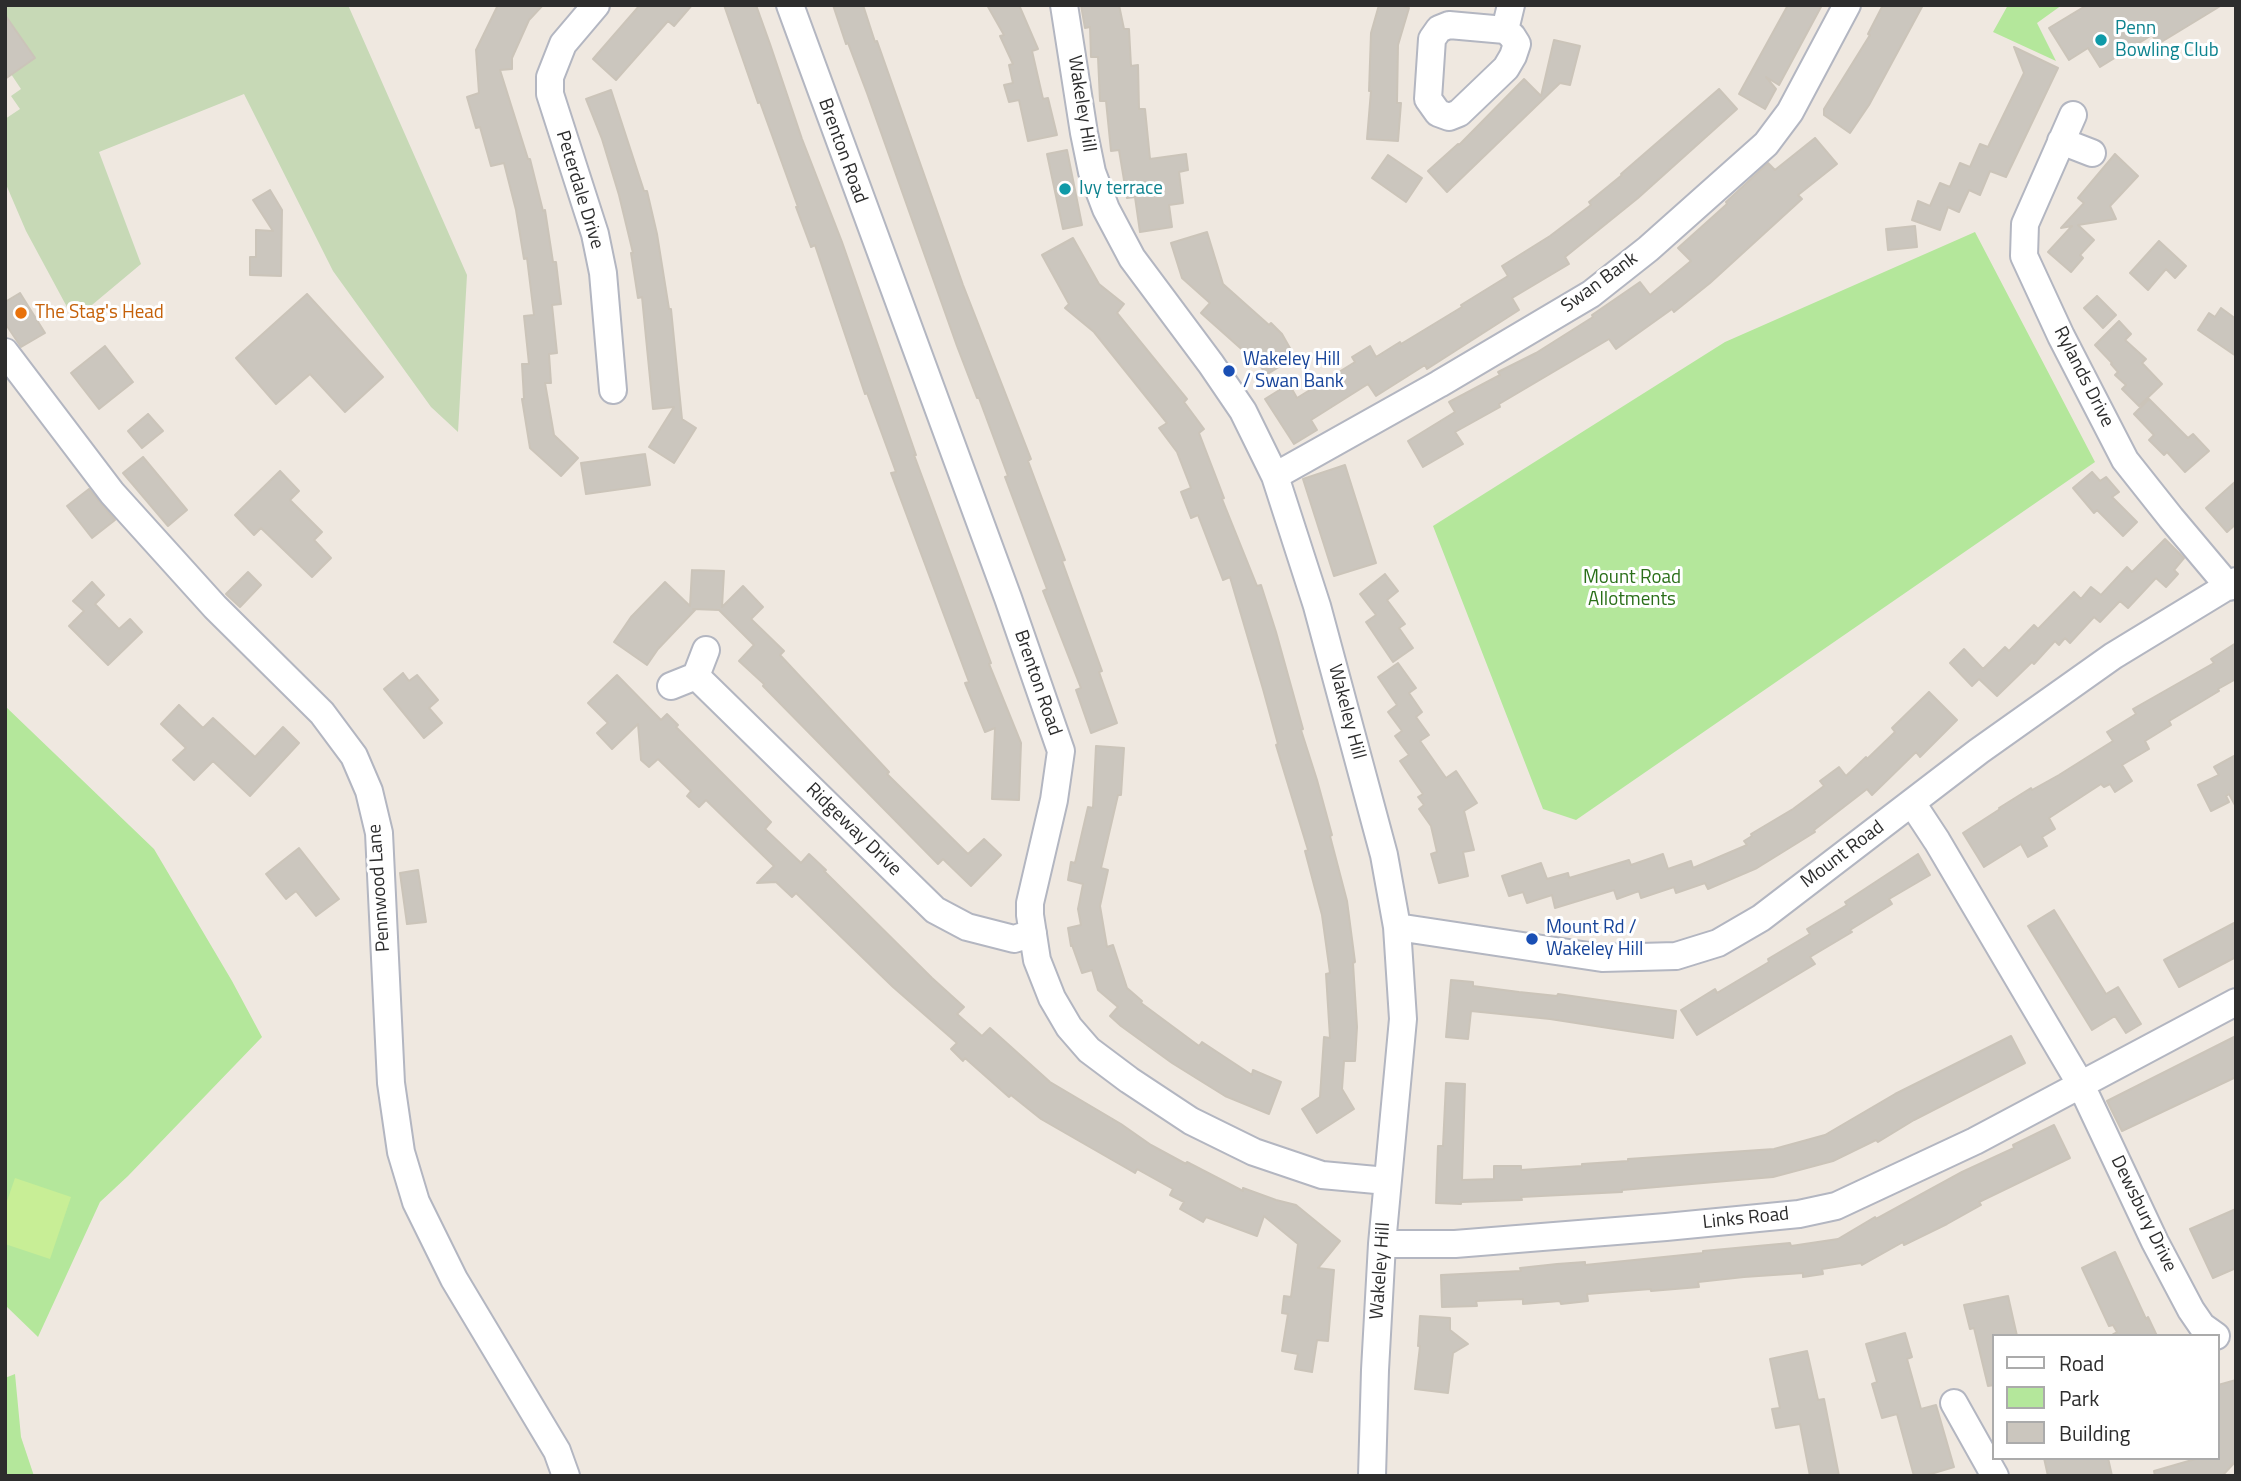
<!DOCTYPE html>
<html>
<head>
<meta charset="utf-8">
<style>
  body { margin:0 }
  #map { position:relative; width:2241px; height:1481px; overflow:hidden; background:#efe8e0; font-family:"Titillium Web",sans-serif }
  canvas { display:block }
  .frame { position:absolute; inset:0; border:7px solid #2d2d2d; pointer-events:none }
  .legend { position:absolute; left:1992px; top:1334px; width:228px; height:126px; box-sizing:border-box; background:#fff; border:2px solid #ababab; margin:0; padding:9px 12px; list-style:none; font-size:21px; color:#2d2d2d }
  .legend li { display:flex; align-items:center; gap:14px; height:35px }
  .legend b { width:35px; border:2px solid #ababab }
</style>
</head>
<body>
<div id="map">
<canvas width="2241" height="1481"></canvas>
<div class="frame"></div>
<ul class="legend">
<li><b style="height:9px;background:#fff"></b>Road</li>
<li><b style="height:19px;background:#b4e79b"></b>Park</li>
<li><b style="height:19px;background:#cbc6be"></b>Building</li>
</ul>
</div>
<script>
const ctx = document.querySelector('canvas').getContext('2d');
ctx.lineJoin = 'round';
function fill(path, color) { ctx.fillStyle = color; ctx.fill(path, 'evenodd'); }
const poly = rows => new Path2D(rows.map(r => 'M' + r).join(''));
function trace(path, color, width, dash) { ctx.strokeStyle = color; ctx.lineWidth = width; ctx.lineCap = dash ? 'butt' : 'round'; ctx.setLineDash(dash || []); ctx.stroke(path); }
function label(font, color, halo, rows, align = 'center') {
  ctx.font = font + ' "Titillium Web",sans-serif'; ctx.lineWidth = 6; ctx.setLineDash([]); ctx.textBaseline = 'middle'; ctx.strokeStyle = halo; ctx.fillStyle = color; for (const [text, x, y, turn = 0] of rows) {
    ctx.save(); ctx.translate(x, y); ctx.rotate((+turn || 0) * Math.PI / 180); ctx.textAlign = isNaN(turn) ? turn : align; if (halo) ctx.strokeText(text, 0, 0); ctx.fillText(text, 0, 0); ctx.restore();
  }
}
const green = poly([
  [2008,5,2062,5,2037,23,2056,61,1993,32],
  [1975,232,2095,462,1576,820,1543,809,1433,526,1725,342],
  [5,706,154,849,232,981,262,1037,128,1176,100,1202,38,1337,5,1305],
  [15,1374,21,1437,34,1476,5,1476,5,1378]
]);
const cemetery = poly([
  [5,5,348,5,467,275,458,432,431,407,333,271,244,94,99,152,141,264,74,320,26,231,5,182,5,119,20,109,11,96,21,89,11,74,35,58,5,15]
]);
const pitch = poly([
  [15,1178,71,1197,50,1259,5,1244,5,1207]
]);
const building = poly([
  [498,5,543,5,529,20,512,58,512,69,500,70,528,159,530,159,543,211,545,210,553,262,556,262,561,304,552,305,557,353,549,354,551,383,545,383,554,435,578,458,561,476,530,448,522,399,524,399,522,364,529,364,524,316,534,315,527,258,524,259,516,210,504,163,491,166,480,127,476,128,467,97,479,93,476,50,498,5],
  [640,5,692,5,674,26,668,21,616,80,593,59,640,5],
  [724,5,756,5,770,44,802,139,842,242,916,455,914,455,991,663,989,664,1021,743,1019,800,992,799,995,728,985,732,965,683,969,682,891,473,896,472,867,393,865,394,815,245,811,247,796,207,798,207,760,102,758,103,724,5],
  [833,5,863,5,875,42,877,41,963,285,1031,459,1028,461,1065,560,1062,561,1102,671,1099,672,1117,723,1091,733,1076,690,1081,688,1043,591,1047,589,1005,477,1008,476,979,398,977,398,957,346,867,93,848,43,846,44,833,5],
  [987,5,1019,5,1038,49,1032,51,1043,99,1048,98,1057,135,1028,141,1019,100,1009,102,1004,85,1013,83,1009,65,1013,64,1000,36,1004,35,987,5],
  [1081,5,1119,5,1124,29,1129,29,1131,66,1138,65,1139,109,1145,109,1150,159,1186,154,1188,170,1179,172,1183,203,1169,205,1172,227,1140,232,1135,197,1127,198,1119,150,1111,151,1106,101,1100,101,1098,57,1091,57,1090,27,1085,28,1081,5],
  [1379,5,1400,5,1409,8,1398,45,1397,103,1401,103,1398,141,1367,139,1371,91,1369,91,1371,33,1379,5],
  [1788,5,1822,5,1779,85,1766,77,1776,89,1765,109,1739,94,1788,5],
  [1883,5,1923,5,1869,105,1850,133,1824,115,1824,109,1870,35,1868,34,1883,5],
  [2087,5,2222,5,2158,44,2152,35,2100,67,2088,48,2069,60,2049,28,2087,5],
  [5,15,35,58,5,79,5,15],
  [1554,40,1580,46,1570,85,1560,83,1447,192,1428,171,1458,144,1459,145,1524,79,1541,96,1554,40],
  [2014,47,2058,68,2006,177,1990,171,1980,195,1969,190,1959,212,1948,207,1940,230,1912,220,1918,201,1930,206,1940,183,1950,187,1960,163,1970,167,1980,144,1988,147,2024,73,2014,47],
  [1719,89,1737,109,1638,198,1565,257,1569,264,1512,298,1519,310,1427,369,1425,365,1376,396,1368,384,1311,420,1317,430,1294,444,1265,399,1289,384,1297,398,1355,362,1352,357,1370,346,1376,357,1400,342,1401,344,1462,307,1461,305,1508,276,1502,266,1550,236,1591,205,1589,202,1622,175,1621,174,1719,89],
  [611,90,644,191,647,191,657,234,669,309,671,309,682,419,696,428,674,463,649,447,674,407,653,409,642,297,638,298,631,253,633,253,619,195,602,139,586,99,611,90],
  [1815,138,1837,164,1798,195,1802,199,1710,283,1674,312,1672,309,1616,349,1609,339,1499,404,1500,407,1455,432,1463,444,1423,467,1408,441,1455,412,1449,402,1500,375,1498,372,1536,353,1593,317,1592,315,1640,282,1650,295,1691,261,1678,248,1727,204,1726,202,1768,163,1775,170,1815,138],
  [1067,150,1082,225,1063,229,1047,154,1067,150],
  [2115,154,2138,176,2110,206,2116,219,2078,225,2094,240,2080,255,2083,258,2071,272,2048,252,2072,226,2061,228,2084,203,2078,198,2115,154],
  [1388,155,1422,178,1406,202,1372,178,1388,155],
  [270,190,282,210,281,276,250,275,250,257,256,257,256,230,273,231,253,200,270,190],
  [1915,226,1917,247,1888,250,1886,229,1915,226],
  [1207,232,1223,284,1269,325,1271,323,1282,334,1295,357,1266,375,1251,351,1247,354,1201,313,1210,303,1182,278,1171,243,1207,232],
  [1073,238,1099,284,1124,304,1117,313,1187,399,1184,402,1204,429,1199,433,1224,498,1222,499,1257,586,1261,585,1276,632,1303,729,1301,730,1317,780,1332,835,1330,836,1347,901,1355,962,1353,963,1357,1027,1355,1061,1344,1061,1342,1089,1354,1109,1317,1133,1302,1109,1320,1097,1324,1037,1330,1038,1326,974,1330,973,1322,915,1305,851,1308,850,1276,745,1278,744,1263,689,1230,577,1223,580,1198,515,1191,518,1181,492,1191,488,1177,452,1159,428,1167,423,1094,332,1065,308,1069,304,1042,255,1073,238],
  [2159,241,2186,266,2175,278,2166,269,2148,290,2130,273,2159,241],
  [20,293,45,333,21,347,5,323,5,302,20,293],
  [307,294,383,377,345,412,310,374,276,404,236,358,307,294],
  [2097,296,2116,315,2103,328,2084,308,2097,296],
  [2221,308,2236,319,2236,356,2198,330,2209,313,2215,317,2221,308],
  [2119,321,2131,334,2125,340,2146,359,2142,363,2162,384,2139,406,2122,389,2126,385,2115,375,2118,372,2111,364,2112,363,2095,345,2119,321],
  [105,346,133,382,99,409,71,373,105,346],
  [2149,399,2188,438,2193,434,2209,451,2185,472,2167,452,2164,455,2149,440,2154,435,2134,414,2149,399],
  [148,414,163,431,142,448,128,431,148,414],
  [645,454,650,485,586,494,581,463,645,454],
  [143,457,187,510,168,526,123,473,143,457],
  [1345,465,1376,563,1334,576,1303,479,1345,465],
  [280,471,299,491,290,500,322,532,314,540,331,558,312,577,261,528,254,535,235,515,280,471],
  [2092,472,2100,481,2106,477,2119,492,2112,497,2137,522,2123,536,2097,510,2094,513,2073,488,2092,472],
  [2236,481,2236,524,2227,532,2206,508,2236,481],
  [89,489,115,520,92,538,67,506,89,489],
  [2165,539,2184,558,2174,570,2178,574,2166,587,2156,578,2128,608,2120,601,2100,622,2094,617,2070,643,2065,638,2059,645,2055,641,2034,664,2032,662,1997,696,1979,679,1972,686,1950,663,1964,649,1983,669,2005,647,2009,651,2034,625,2038,629,2074,592,2081,599,2091,587,2101,595,2127,567,2132,572,2165,539],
  [692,570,724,571,722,607,743,586,763,607,751,619,784,651,780,655,889,772,887,774,968,854,984,839,1001,855,971,886,943,859,938,864,763,686,764,684,739,661,754,645,719,610,693,609,695,610,658,649,647,665,614,642,631,617,665,582,690,606,692,570],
  [248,572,261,585,240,607,226,594,248,572],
  [1385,574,1398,591,1387,600,1405,624,1399,628,1413,648,1393,662,1366,622,1376,615,1360,594,1385,574],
  [92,582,104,595,95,604,119,629,130,619,142,632,108,665,69,626,84,611,73,601,92,582],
  [2236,643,2236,679,2218,689,2219,691,2169,721,2171,725,2145,741,2149,749,2122,765,2132,781,2115,792,2110,784,2104,787,2101,784,2049,818,2055,829,2042,837,2047,846,2028,857,2021,844,1984,867,1963,833,2000,809,1999,808,2031,788,2032,790,2059,775,2113,741,2107,732,2136,714,2133,709,2214,663,2211,659,2236,643],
  [1398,663,1416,688,1409,693,1422,712,1416,717,1429,735,1420,741,1446,778,1456,771,1477,803,1464,811,1474,850,1463,852,1468,876,1439,883,1431,854,1437,852,1431,826,1419,809,1424,805,1418,797,1423,794,1400,761,1409,755,1395,736,1402,731,1388,712,1397,705,1378,677,1398,663],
  [403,673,409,681,417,675,438,700,429,708,442,723,424,738,384,689,403,673],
  [617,675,661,720,667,714,678,725,676,727,771,822,765,829,801,863,809,854,826,870,824,871,932,978,964,1007,957,1014,982,1036,990,1028,1050,1082,1121,1124,1151,1145,1186,1164,1187,1162,1243,1191,1243,1188,1276,1200,1296,1205,1340,1241,1318,1268,1334,1270,1328,1341,1317,1340,1312,1372,1295,1369,1298,1354,1282,1351,1288,1314,1282,1313,1284,1296,1291,1297,1298,1244,1264,1216,1257,1236,1206,1217,1203,1222,1180,1209,1184,1202,1170,1195,1173,1189,1137,1169,1135,1173,1041,1119,1011,1095,1009,1097,965,1058,963,1061,951,1049,957,1043,893,987,796,893,792,897,776,882,757,883,774,866,706,800,699,807,687,796,691,791,658,759,649,767,641,760,638,724,612,749,597,733,608,723,588,703,617,675],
  [1929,692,1957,720,1920,757,1916,752,1872,795,1867,789,1814,830,1815,832,1757,868,1708,889,1705,883,1676,893,1674,887,1641,898,1639,891,1617,899,1614,890,1555,908,1552,895,1527,903,1523,892,1509,896,1502,876,1541,863,1547,879,1568,873,1569,878,1629,860,1631,865,1663,854,1668,869,1691,861,1693,868,1747,845,1744,841,1752,836,1751,834,1793,809,1824,786,1820,781,1839,767,1846,776,1866,757,1867,759,1895,732,1892,728,1929,692],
  [179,705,203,728,213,718,255,757,283,727,299,743,250,796,213,761,194,780,173,760,186,748,161,724,179,705],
  [1096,746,1124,748,1121,795,1118,795,1101,868,1108,870,1100,906,1107,947,1113,945,1127,988,1142,1001,1141,1003,1199,1046,1202,1042,1252,1075,1253,1070,1281,1082,1269,1114,1225,1096,1172,1063,1121,1026,1110,1016,1118,1007,1098,990,1092,970,1082,973,1072,945,1071,946,1068,928,1081,925,1078,909,1083,884,1068,880,1071,862,1075,863,1088,807,1093,808,1096,746],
  [2236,755,2236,807,2229,794,2226,796,2229,802,2211,811,2198,785,2219,775,2214,767,2236,755],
  [299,848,339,899,316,916,296,891,286,899,266,874,299,848],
  [1918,854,1930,875,1889,899,1892,904,1850,930,1852,932,1810,957,1815,964,1697,1035,1681,1010,1715,989,1717,993,1769,962,1768,959,1810,934,1807,929,1847,905,1845,902,1918,854],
  [418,870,426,922,407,924,400,873,418,870],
  [2054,910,2106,994,2118,987,2141,1024,2126,1033,2115,1016,2092,1030,2028,926,2054,910],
  [2236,922,2236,957,2179,987,2164,960,2236,922],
  [1451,980,1473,982,1473,986,1519,992,1557,996,1558,994,1676,1011,1673,1038,1550,1019,1471,1011,1468,1039,1446,1037,1451,980],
  [2011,1036,2025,1063,1914,1120,1878,1142,1876,1140,1833,1161,1773,1177,1622,1190,1622,1192,1521,1197,1522,1200,1461,1202,1461,1204,1436,1203,1438,1146,1443,1146,1446,1083,1465,1084,1462,1180,1494,1179,1494,1166,1521,1166,1521,1170,1582,1166,1582,1164,1628,1161,1628,1159,1774,1149,1825,1135,1895,1094,2011,1036],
  [2236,1036,2236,1077,2122,1131,2107,1101,2236,1036],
  [2054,1125,2070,1158,1979,1202,1981,1205,1947,1224,1904,1245,1903,1242,1862,1265,1861,1263,1822,1269,1823,1274,1803,1277,1803,1273,1744,1277,1698,1282,1699,1287,1651,1291,1651,1289,1587,1294,1588,1301,1561,1304,1560,1301,1523,1304,1523,1299,1476,1301,1477,1306,1442,1307,1441,1275,1521,1271,1520,1268,1557,1264,1585,1262,1585,1265,1703,1253,1703,1251,1790,1243,1791,1246,1838,1239,1875,1217,1876,1219,1962,1172,2014,1148,2013,1145,2054,1125],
  [2236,1209,2236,1268,2213,1278,2190,1229,2236,1209],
  [2115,1252,2146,1319,2148,1317,2157,1336,2110,1336,2117,1332,2113,1325,2109,1326,2082,1268,2115,1252],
  [2008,1296,2017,1336,1994,1336,1994,1385,1988,1386,1974,1328,1970,1329,1964,1305,2008,1296],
  [1420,1316,1450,1318,1450,1330,1468,1344,1453,1353,1448,1393,1415,1389,1420,1346,1418,1346,1420,1316],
  [1905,1333,1912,1357,1907,1359,1921,1409,1936,1405,1954,1467,1924,1476,1914,1476,1897,1414,1882,1418,1872,1384,1877,1382,1866,1344,1905,1333],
  [1807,1351,1818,1400,1824,1399,1839,1476,1810,1476,1800,1424,1776,1428,1772,1409,1780,1408,1770,1359,1807,1351],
  [2236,1380,2236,1461,2222,1476,2155,1476,2154,1471,2199,1458,2218,1458,2218,1385,2236,1380],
  [2044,1458,2108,1458,2112,1476,2048,1476,2044,1458]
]);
const minor = poly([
  [596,5,563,44,550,77,550,94,595,234,603,273,613,390],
  [790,5,1008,598,1061,751,1054,800,1030,903,1030,915,1037,960,1052,998,1069,1027,1089,1050,1129,1080,1191,1121,1254,1152,1322,1175,1387,1181],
  [1064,5,1084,133,1092,172,1106,209,1132,258,1211,364,1243,411,1275,476,1317,606,1384,855,1397,927,1403,1019,1382,1244,1375,1370,1372,1476],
  [1449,25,1505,30,1512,36,1517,44,1513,56,1506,68,1459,113,1449,117,1438,113,1428,99,1432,39,1439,29,1449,25],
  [1505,30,1511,5],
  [2073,115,2025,224,2024,256,2061,336,2125,460,2171,518,2229,587],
  [2061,141,2092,153],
  [5,352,112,493,215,607,322,713,354,756,369,791,379,833,391,1083,401,1152,416,1202,454,1279,557,1451,566,1476],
  [1275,476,1439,384,1591,294,1648,249,1766,144,1790,112,1847,5],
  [696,676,935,910,967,927,1014,939,1033,933],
  [671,686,696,676,706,650],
  [1912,803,1937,841,2081,1085,2155,1242,2191,1310,2202,1326,2216,1336],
  [1397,927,1602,958,1676,956,1718,943,1761,918,1979,751,2113,656,2236,581],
  [1382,1244,1455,1244,1666,1227,1799,1214,1836,1206,1975,1141,2236,1002],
  [1954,1403,1995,1476]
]);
const markers = [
  [2101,40,7,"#0f9aa8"],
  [1065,189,7,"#0f9aa8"],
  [21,313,7,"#e8710a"],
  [1229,371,7,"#1a4fb4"],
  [1532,939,7,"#1a4fb4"]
];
const cultureNames = [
  ["Penn",2115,29],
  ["Bowling Club",2115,51],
  ["Ivy terrace",1079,189]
];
const streetNames = [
  ["Wakeley Hill",1081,104,81],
  ["Brenton Road",842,151,70],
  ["Peterdale Drive",579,190,73],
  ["Swan Bank",1600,283,-36],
  ["Rylands Drive",2083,377,63],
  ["Brenton Road",1037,683,71],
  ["Wakeley Hill",1346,712,75],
  ["Ridgeway Drive",853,830,44],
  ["Mount Road",1843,855,-37],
  ["Pennwood Lane",380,888,-94],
  ["Dewsbury Drive",2143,1214,64],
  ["Links Road",1746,1219,-6],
  ["Wakeley Hill",1381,1271,-86]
];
const foodNames = [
  ["The Stag's Head",35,313]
];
const transitNames = [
  ["Wakeley Hill",1243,360],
  ["/ Swan Bank",1243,382],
  ["Mount Rd /",1546,928],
  ["Wakeley Hill",1546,950]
];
const parkNames = [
  ["Mount Road",1632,578],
  ["Allotments",1632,600]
];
fill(green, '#b4e79b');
fill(cemetery, '#c7d9b6');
fill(pitch, '#c8ee96');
fill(building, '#cbc6be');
trace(building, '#cbc4b9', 2);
trace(minor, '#b3b6c1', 30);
trace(minor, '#fff', 26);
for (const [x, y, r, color] of markers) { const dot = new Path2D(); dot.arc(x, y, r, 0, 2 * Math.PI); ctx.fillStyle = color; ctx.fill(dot); trace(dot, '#fff', 2.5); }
label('19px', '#0d838f', '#fff', cultureNames, 'left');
label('19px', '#2d2d2d', '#fff', streetNames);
label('19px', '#c56008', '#fff', foodNames, 'left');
label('19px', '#164399', '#fff', transitNames, 'left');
label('19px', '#2a6f19', '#fff', parkNames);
</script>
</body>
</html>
